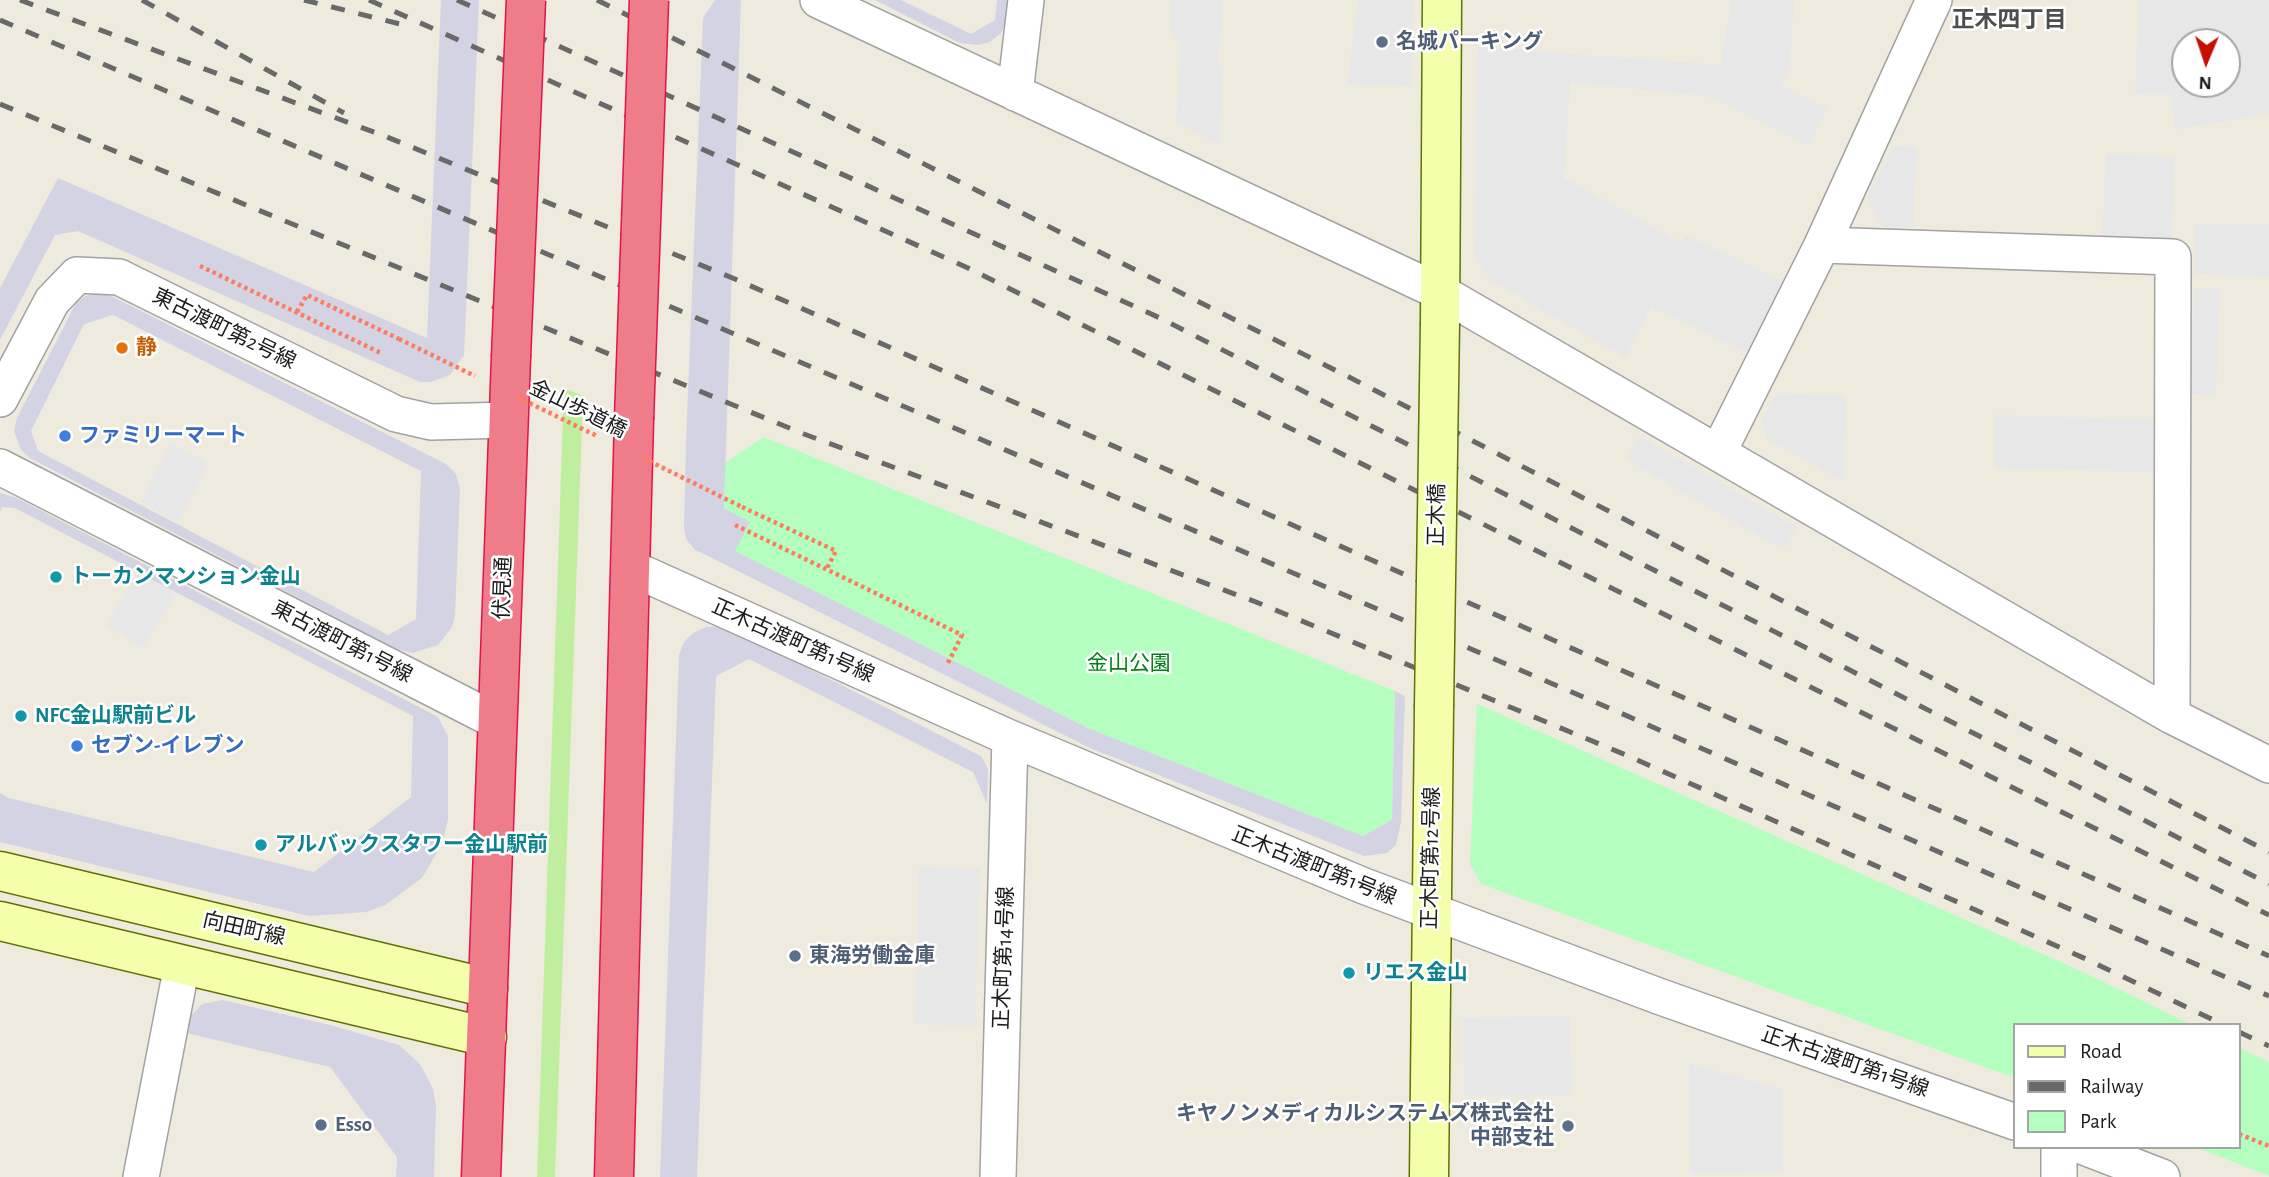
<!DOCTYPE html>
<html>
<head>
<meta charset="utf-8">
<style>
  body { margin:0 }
  #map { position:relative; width:2269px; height:1177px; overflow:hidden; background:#eeeade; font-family:"Alegreya Sans",sans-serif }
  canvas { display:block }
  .legend { position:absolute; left:2013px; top:1023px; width:228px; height:126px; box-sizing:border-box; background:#fff; border:2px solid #a4a4a4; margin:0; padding:9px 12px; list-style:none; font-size:21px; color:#1b1b1b }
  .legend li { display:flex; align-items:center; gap:14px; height:35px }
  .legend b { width:35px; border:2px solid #a4a4a4 }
  .north { position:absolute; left:2171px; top:28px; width:70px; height:70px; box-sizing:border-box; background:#fff; border:2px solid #a4a4a4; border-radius:50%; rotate:182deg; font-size:19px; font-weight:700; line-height:28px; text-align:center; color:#1b1b1b }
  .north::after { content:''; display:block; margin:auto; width:24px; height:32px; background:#c50f00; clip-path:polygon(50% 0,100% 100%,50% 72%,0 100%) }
</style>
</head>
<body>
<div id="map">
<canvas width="2269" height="1177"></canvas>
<ul class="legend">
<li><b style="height:9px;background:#f4ffab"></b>Road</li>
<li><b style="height:9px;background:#696969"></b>Railway</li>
<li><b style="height:19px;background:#b4ffc0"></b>Park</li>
</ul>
<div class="north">N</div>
</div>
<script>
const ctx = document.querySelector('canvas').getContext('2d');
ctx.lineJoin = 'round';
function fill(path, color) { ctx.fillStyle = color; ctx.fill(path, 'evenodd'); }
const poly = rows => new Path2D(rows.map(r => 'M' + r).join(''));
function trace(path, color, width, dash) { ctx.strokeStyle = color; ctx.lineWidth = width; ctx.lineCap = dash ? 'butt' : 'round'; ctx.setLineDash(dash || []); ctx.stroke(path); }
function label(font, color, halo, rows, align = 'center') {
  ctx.font = font + ' "Alegreya Sans","Noto Sans JP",sans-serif'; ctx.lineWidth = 5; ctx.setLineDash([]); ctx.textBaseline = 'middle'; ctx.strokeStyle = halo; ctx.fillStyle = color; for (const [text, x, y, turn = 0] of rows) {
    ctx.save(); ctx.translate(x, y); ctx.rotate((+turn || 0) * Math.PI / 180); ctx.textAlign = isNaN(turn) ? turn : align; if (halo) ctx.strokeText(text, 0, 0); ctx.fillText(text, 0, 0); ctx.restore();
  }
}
const grass = poly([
  [564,388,583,396,555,1177,537,1177]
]);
const park = poly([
  [764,437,1395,691,1392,820,1363,836,1090,729,735,551,724,509,725,463],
  [1477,704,2079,970,2192,1025,2015,1025,2015,1078,1481,884,1470,864],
  [2239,1048,2269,1062,2269,1176,2195,1147,2239,1147]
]);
const parking = poly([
  [1171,0,1223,0,1218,65,1223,66,1219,145,1176,122,1181,44,1170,30],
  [1358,0,1413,0,1412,86,1347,84],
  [1731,0,1794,0,1790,66,1781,85,1827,108,1809,146,1712,97,1570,82,1564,178,1681,243,1686,235,1782,281,1749,353,1651,307,1626,358,1490,280,1475,256,1477,47,1721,65],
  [2139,0,2269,0,2269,113,2175,130,2171,95,2135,94],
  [2185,42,2227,42,2227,84,2185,84],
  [1894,146,1917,147,1913,227,1882,227,1867,197],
  [2106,154,2175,158,2171,243,2102,240],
  [2195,224,2269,224,2269,277,2195,274],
  [2194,288,2220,289,2216,395,2190,394],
  [1777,393,1846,396,1843,481,1766,439,1762,420],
  [1995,415,2160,420,2158,472,1994,468],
  [1639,436,1797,527,1783,550,1626,459],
  [171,444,208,463,178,522,141,502],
  [157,540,194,562,144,648,106,626],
  [919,867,980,869,975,1026,915,1024],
  [1570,1016,1572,1095,1464,1096,1463,1018],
  [1689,1064,1782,1089,1783,1172,1690,1173]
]);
const plaza = poly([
  [441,0,479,0,465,334,464,355,450,375,431,382,420,382,78,231,55,235,0,340,0,288,58,178,427,338],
  [715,0,741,0,724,508,750,522,735,551,1090,729,1363,836,1392,820,1395,691,1405,696,1401,822,1396,845,1387,853,1364,856,1090,748,708,556,695,550,686,539,684,527,686,442,703,18],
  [875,0,901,0,971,34,995,20,997,0,1009,0,1007,19,1001,33,990,42,978,45,960,43],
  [96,293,107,294,446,464,456,474,460,488,455,616,452,627,438,645,412,653,397,649,30,458,21,450,14,431,17,418,76,303,85,296],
  [113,315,421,471,416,619,388,635,38,451,31,431,84,324],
  [0,493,17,498,438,717,448,736,448,819,442,844,422,878,385,905,366,912,309,916,0,842,0,793,9,798,314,872,411,797,413,716,15,508,2,507,0,512],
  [725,626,981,756,988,769,987,804,973,772,749,659,716,676,697,1177,660,1177,679,655,684,642,693,633,706,627],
  [222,1000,330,1025,399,1045,420,1064,433,1089,436,1106,434,1177,396,1177,397,1157,330,1067,182,1032,186,1021,202,1004]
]);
const path = poly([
  [200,266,383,354],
  [297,312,307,295,399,339],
  [742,507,836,551,826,570],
  [735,525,962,635,947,665],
  [2239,1134,2269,1146]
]);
const street = poly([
  [818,0,1442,293,2172,716,2269,765],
  [1015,93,1026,0],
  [1822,245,2173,257,2172,716],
  [0,399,52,301,77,275,119,277,396,414,431,422,509,420],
  [1718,453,1822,245,1934,0],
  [0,467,498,722],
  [629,567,1010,738,1364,886,1661,997,2015,1122],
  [2059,1147,2059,1177],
  [2084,1147,2162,1177],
  [141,1177,182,965],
  [998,1177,1010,738]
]);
const secondary = poly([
  [1440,323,1442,0],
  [0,871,488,988],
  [0,921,487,1037],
  [1429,1177,1434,707]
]);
const highway = poly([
  [481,1177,511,357],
  [614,1177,634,419]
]);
const rail = poly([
  [20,0,387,137,735,279,2269,956],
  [142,0,344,113],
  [304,0,412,27],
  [369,0,968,268,2269,915],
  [457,0,1160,318,2269,884],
  [597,0,1349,377,2269,852],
  [0,20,1609,708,2269,996],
  [0,104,804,434,1256,602,1626,755,2086,959,2224,1025],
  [2239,1032,2269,1046]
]);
const pathBridge = poly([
  [399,339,475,376],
  [517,397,597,436],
  [643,458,742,507]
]);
const secondaryBridge = poly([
  [1434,707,1440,323]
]);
const highwayBridge = poly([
  [511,357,526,0],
  [634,419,649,0]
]);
const markers = [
  [1382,42,7,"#5c6f8a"],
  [122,348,7,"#e8710a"],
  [65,436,7,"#3f7fe0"],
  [56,577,7,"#0f9aa8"],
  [21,716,7,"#0f9aa8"],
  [77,746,7,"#3f7fe0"],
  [261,845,7,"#0f9aa8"],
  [795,956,7,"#5c6f8a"],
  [1349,973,7,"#0f9aa8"],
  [321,1125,7,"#5c6f8a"],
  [1568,1126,7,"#5c6f8a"]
];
const serviceNames = [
  ["名城パーキング",1396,42],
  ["東海労働金庫",809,956],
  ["キヤノンメディカルシステムズ株式会社",1554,1114,"right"],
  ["中部支社",1554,1138,"right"],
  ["Esso",335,1125]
];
const streetNames = [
  ["東古渡町第2号線",224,329,26],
  ["金山歩道橋",578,409,26],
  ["正木橋",1437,515,-89],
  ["伏見通",503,588,-88],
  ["正木古渡町第1号線",793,641,24],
  ["東古渡町第1号線",342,642,27],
  ["正木町第12号線",1431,858,-89],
  ["正木古渡町第1号線",1314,866,22],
  ["向田町線",244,929,13],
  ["正木町第14号線",1004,958,-88],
  ["正木古渡町第1号線",1845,1062,19]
];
const foodNames = [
  ["静",136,348]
];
const shopNames = [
  ["ファミリーマート",79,436],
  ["セブン-イレブン",91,746]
];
const cultureNames = [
  ["トーカンマンション金山",70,577],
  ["NFC金山駅前ビル",35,716],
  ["アルバックスタワー金山駅前",275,845],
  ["リエス金山",1363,973]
];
const parkNames = [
  ["金山公園",1129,664]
];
const neighbourhoodNames = [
  ["正木四丁目",2009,20]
];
fill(grass, '#bfee9e');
fill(park, '#b4ffc0');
fill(parking, '#e7e7e7');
fill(plaza, '#d4d3e3');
trace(street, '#a2a2a2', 38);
trace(secondary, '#5e7300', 41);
trace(highway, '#e5124a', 41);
trace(path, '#ff7b5e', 4.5, [3.5, 3.5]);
trace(street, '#fff', 35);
trace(secondary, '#f4ffab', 38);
trace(highway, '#ef7d89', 38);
trace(rail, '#696969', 5, [14, 14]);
trace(secondaryBridge, '#5e7300', 41, []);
trace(highwayBridge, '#e5124a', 41, []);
trace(pathBridge, '#ff7b5e', 4.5, [3.5, 3.5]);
trace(secondaryBridge, '#f4ffab', 38);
trace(highwayBridge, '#ef7d89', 38);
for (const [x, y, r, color] of markers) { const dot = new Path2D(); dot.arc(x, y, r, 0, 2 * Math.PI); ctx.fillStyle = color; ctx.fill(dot); trace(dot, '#fff', 2.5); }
label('bold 21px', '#4e5e75', '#fff', serviceNames, 'left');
label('21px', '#1b1b1b', '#fff', streetNames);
label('bold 21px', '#c56008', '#fff', foodNames, 'left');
label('bold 21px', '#366cbe', '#fff', shopNames, 'left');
label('bold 21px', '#0d838f', '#fff', cultureNames, 'left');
label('21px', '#008115', '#fff', parkNames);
label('bold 23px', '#4e4e4e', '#fff', neighbourhoodNames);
</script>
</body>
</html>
